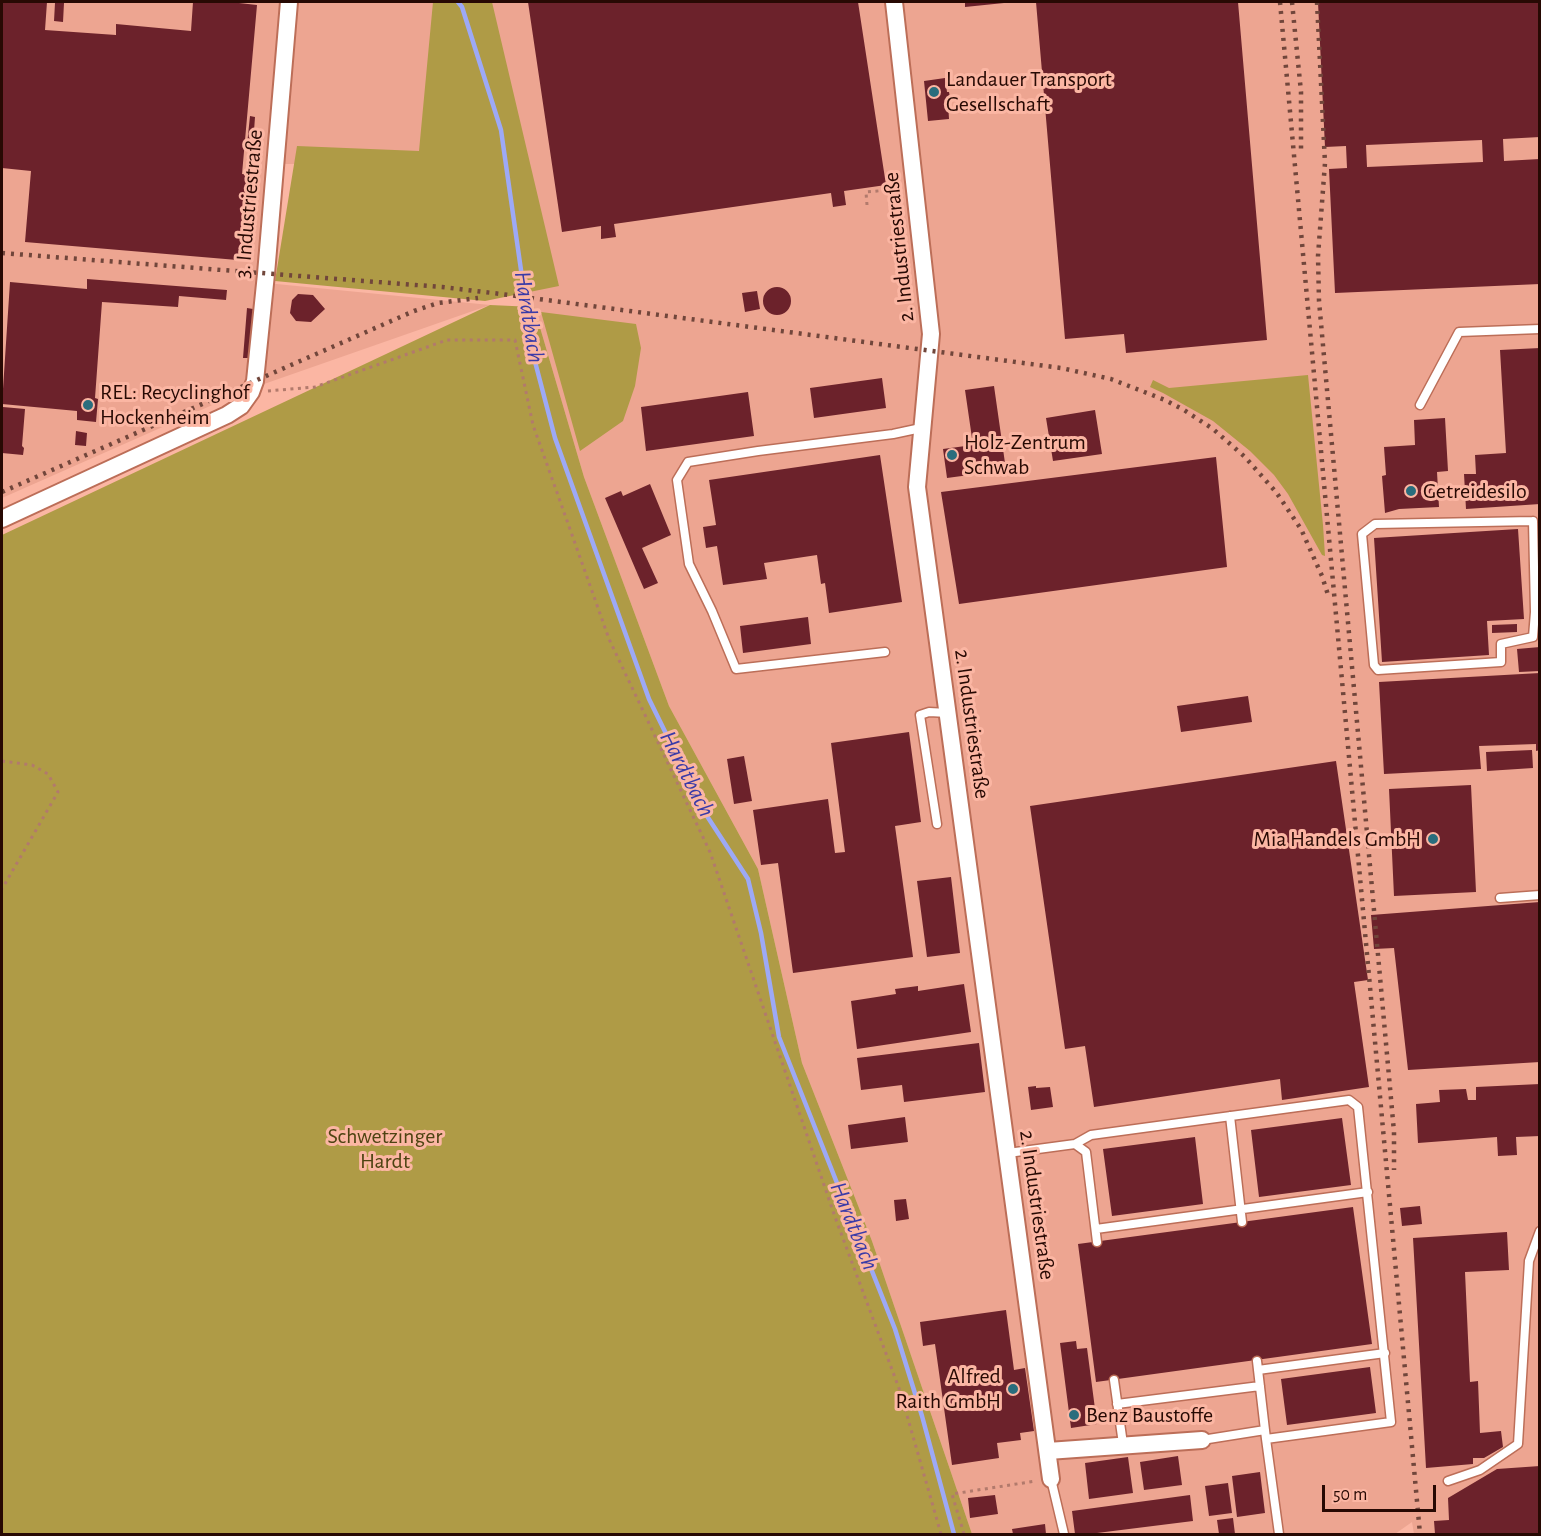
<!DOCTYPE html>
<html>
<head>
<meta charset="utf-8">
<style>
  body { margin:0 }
  #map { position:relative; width:1541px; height:1536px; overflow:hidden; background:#fbb6a3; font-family:"Alegreya Sans",sans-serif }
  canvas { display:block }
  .frame { position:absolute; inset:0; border:3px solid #270903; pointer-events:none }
  .scale { position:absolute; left:1322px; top:1485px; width:114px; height:27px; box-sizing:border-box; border:3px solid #270903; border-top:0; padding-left:8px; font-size:18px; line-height:21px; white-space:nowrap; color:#270903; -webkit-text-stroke:4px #fbb6a3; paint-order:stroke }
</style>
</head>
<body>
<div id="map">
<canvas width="1541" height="1536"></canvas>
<div class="frame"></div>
<div class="scale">50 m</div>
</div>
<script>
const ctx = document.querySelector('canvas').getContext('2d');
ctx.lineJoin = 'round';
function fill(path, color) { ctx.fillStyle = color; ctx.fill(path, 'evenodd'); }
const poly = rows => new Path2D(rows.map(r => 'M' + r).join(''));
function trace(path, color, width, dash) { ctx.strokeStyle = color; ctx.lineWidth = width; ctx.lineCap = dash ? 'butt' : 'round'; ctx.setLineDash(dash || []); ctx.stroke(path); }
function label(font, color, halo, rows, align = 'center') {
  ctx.font = font + ' "Alegreya Sans",sans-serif'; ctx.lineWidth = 6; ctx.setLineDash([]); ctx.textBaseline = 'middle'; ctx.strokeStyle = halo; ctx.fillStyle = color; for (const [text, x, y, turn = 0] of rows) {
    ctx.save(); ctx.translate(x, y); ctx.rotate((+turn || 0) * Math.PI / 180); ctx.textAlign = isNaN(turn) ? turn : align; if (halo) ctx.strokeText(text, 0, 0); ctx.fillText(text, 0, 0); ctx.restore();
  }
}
const built = poly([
  [2,2,452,2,424,164,266,164,256,282,490,305,244,391,2,498],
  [461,2,1539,2,1539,1534,1414,1534,1412,1522,1395,1534,972,1534,872,1241,802,1063,758,869,669,706,584,477,534,307,503,130]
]);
const green = poly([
  [433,2,492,2,559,286,485,301,275,281,297,146,419,151],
  [490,305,534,307,584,477,669,706,758,869,802,1063,872,1241,972,1534,2,1534,2,535],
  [541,312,636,324,641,348,635,386,623,421,580,451],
  [1308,375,1323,525,1325,556,1322,555,1288,494,1274,475,1250,451,1213,421,1163,393,1150,387,1153,380,1169,388]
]);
const stream = poly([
  [458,2,462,7,501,130,533,354,555,438,649,699,705,813,748,879,761,933,779,1037,895,1329,922,1416,954,1534]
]);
const building = poly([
  [2,2,47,2,45,30,116,35,116,24,191,31,193,2,230,2,257,5,242,174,256,175,249,261,25,242,31,171,2,168],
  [528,2,858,2,886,185,844,191,846,205,833,207,831,193,614,224,616,237,601,239,601,226,562,232],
  [965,2,1004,2,1004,3,965,7],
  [1036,2,1238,2,1267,340,1126,353,1124,334,1065,339],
  [1318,2,1540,2,1540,137,1503,139,1504,161,1540,159,1540,284,1335,293,1329,169,1347,168,1346,146,1325,147],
  [1482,140,1483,162,1367,167,1366,145],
  [55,3,64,3,63,22,54,21],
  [945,78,947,92,949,92,951,103,948,103,949,119,928,121,924,81],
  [250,116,255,117,253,145,247,145],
  [87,279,227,290,226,300,179,296,178,307,102,302,95,398,98,399,96,422,77,420,77,411,2,404,10,282,87,289],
  '763 301a14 14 0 1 1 28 0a14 14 0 1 1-28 0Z',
  [757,291,760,309,745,312,742,293],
  [298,294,313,295,325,309,311,322,296,321,290,313,292,300],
  [247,308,253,309,249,358,243,358],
  [1540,348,1540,504,1466,509,1464,474,1476,474,1475,455,1506,453,1500,350],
  [882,378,886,408,814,418,810,388],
  [994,386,1006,470,947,478,943,449,973,445,965,390],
  [748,392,754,436,646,451,641,407],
  [3,407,25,409,22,446,24,448,23,455,2,453],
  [1095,410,1102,454,1053,461,1046,418],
  [1445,418,1448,471,1437,472,1439,507,1399,509,1385,513,1382,476,1386,475,1384,447,1415,445,1414,420],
  [76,431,87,433,86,446,75,445],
  [880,455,902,602,829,613,825,583,821,584,817,555,764,563,767,579,723,585,717,546,706,548,703,527,716,525,709,480],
  [1216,457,1227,567,959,604,941,492],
  [650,484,671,535,642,548,658,583,644,589,605,498,621,491,623,496],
  [1518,529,1524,619,1487,621,1489,655,1382,662,1374,538],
  [808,617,811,644,743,653,740,626],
  [1517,624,1517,632,1492,633,1492,625],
  [1540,647,1540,671,1519,672,1517,649],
  [1540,673,1540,750,1536,751,1536,744,1479,746,1481,769,1384,774,1379,682],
  [1248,696,1252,722,1181,732,1177,706],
  [909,732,921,822,895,826,913,957,793,973,778,863,761,865,753,810,828,799,835,853,845,852,831,743],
  [1532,750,1533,768,1487,771,1486,752],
  [744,756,752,801,734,804,727,759],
  [1336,761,1368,980,1354,982,1369,1087,1282,1100,1280,1079,1094,1107,1085,1046,1065,1049,1030,806],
  [1471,785,1476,892,1394,896,1389,789],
  [951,877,960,953,927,957,917,881],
  [1540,902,1540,1062,1408,1070,1394,948,1374,949,1371,915],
  [964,984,971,1032,857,1049,851,1001,896,994,895,989,918,986,918,991],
  [979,1043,985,1092,904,1102,902,1085,861,1090,857,1058],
  [1540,1084,1540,1136,1516,1137,1517,1155,1498,1156,1497,1137,1418,1143,1416,1104,1440,1102,1439,1090,1466,1089,1468,1100,1476,1100,1476,1087],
  [1036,1086,1036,1088,1050,1087,1053,1107,1031,1110,1028,1087],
  [905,1117,908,1142,851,1149,848,1125],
  [1342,1118,1351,1185,1259,1197,1251,1130],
  [1195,1137,1203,1204,1112,1216,1103,1149],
  [906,1199,909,1219,896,1221,894,1200],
  [1420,1206,1422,1224,1402,1226,1400,1208],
  [1353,1207,1372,1344,1096,1382,1078,1244],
  [1507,1232,1509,1270,1465,1272,1470,1382,1478,1381,1480,1433,1501,1431,1503,1447,1484,1458,1473,1458,1473,1464,1426,1468,1413,1238],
  [1006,1310,1014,1370,1025,1368,1034,1431,1020,1433,1021,1440,997,1443,999,1458,952,1465,935,1344,923,1346,920,1322],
  [1076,1341,1077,1349,1087,1348,1097,1424,1071,1428,1060,1343],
  [1370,1367,1376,1413,1287,1425,1281,1379],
  [1178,1456,1182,1485,1144,1490,1140,1462],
  [1128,1457,1133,1493,1089,1499,1085,1463],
  [1540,1466,1540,1534,1435,1534,1434,1521,1449,1520,1448,1498,1497,1469],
  [1260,1472,1265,1513,1237,1517,1232,1476],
  [1228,1483,1232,1513,1209,1516,1205,1486],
  [995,1495,998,1514,970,1518,968,1498],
  [1190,1495,1193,1521,1089,1534,1075,1534,1072,1511],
  [1233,1518,1235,1534,1219,1534,1217,1520],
  [1045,1524,1046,1534,1013,1534,1012,1529]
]);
const path = poly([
  [867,205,866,192,899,189],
  [268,391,315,387,447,340,515,340,533,425,609,639,710,852,835,1217,900,1391,941,1534],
  [2,761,32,765,48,774,58,792,2,889],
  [964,1534,952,1494,1036,1481]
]);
const service = poly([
  [1420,405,1459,332,1540,329],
  [1533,521,1535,612,1533,637,1501,644,1501,662,1378,670,1374,665,1362,534,1375,524,1533,521],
  [885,652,736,669,712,611,689,564,677,480,688,462,758,451,893,434,921,428],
  [937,824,920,715,929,712,948,713],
  [1500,898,1540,895],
  [1230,1116,1242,1222],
  [1075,1144,1091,1135,1349,1100,1358,1107,1391,1422,1266,1439,1257,1361],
  [1008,1153,1075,1144,1086,1152,1097,1242],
  [1096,1229,1368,1192],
  [1258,1370,1385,1353],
  [1114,1380,1123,1444],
  [1117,1404,1260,1386],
  [1266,1439,1279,1534],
  [1202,1440,1265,1430],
  [1051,1479,1064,1534],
  [1448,1481,1480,1470,1518,1444,1529,1261,1540,1231]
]);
const minor = poly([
  [894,2,931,334,917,487,1051,1479],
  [2,519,227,415,241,406,251,392,255,381,266,274,289,2],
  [1048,1451,1202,1440]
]);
const rail = poly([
  [1280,2,1420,1534],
  [1292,2,1301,92,1301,151],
  [1317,2,1325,163,1318,256,1319,301,1394,1132,1394,1170],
  [2,253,442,287,501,294,1061,368,1111,379,1165,400,1184,410,1213,429,1245,457,1276,492,1301,529,1322,576,1329,598],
  [2,492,414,311,438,303,478,298]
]);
const markers = [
  [934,92,6,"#296d7d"],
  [88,405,6,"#296d7d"],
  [952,455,6,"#296d7d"],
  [1411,491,6,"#296d7d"],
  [1433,839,6,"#296d7d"],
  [1013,1389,6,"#296d7d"],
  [1074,1415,6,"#296d7d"]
];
const poiNames = [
  ["Landauer Transport",946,79],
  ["Gesellschaft",946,104],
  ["REL: Recyclinghof",100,392],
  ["Hockenheim",100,417],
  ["Holz-Zentrum",964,442],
  ["Schwab",964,467],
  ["Getreidesilo",1423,491],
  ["Mia Handels GmbH",1421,839,"right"],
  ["Alfred",1001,1376,"right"],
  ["Raith GmbH",1001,1401,"right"],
  ["Benz Baustoffe",1086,1415]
];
const streetNames = [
  ["3. Industriestraße",249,204,-85],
  ["2. Industriestraße",899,247,-96],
  ["2. Industriestraße",972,724,82],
  ["2. Industriestraße",1037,1205,82]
];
const parkNames = [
  ["Schwetzinger",385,1136],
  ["Hardt",385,1161]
];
const waterNames = [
  ["Hardtbach",529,317,81],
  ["Hardtbach",687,774,63],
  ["Hardtbach",854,1226,68]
];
fill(built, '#eda591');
fill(green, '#af9b46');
trace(stream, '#9da9f6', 4.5);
fill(building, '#6c222b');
trace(service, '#bc6e58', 11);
trace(minor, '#bc6e58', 20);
trace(path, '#b27a6c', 3, [3, 4.5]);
trace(service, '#fff', 8);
trace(minor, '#fff', 16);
trace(rail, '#71463b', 4.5, [3, 6]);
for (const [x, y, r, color] of markers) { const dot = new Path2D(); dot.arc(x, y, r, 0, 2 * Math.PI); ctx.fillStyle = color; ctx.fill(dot); trace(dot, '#fbb6a3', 2); }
label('22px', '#270903', '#fbb6a3', poiNames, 'left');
label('22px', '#270903', '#fbb6a3', streetNames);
label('22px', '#4d4311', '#fbb6a3', parkNames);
label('italic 24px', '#3b3ba7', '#fbb6a3', waterNames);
</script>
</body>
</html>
